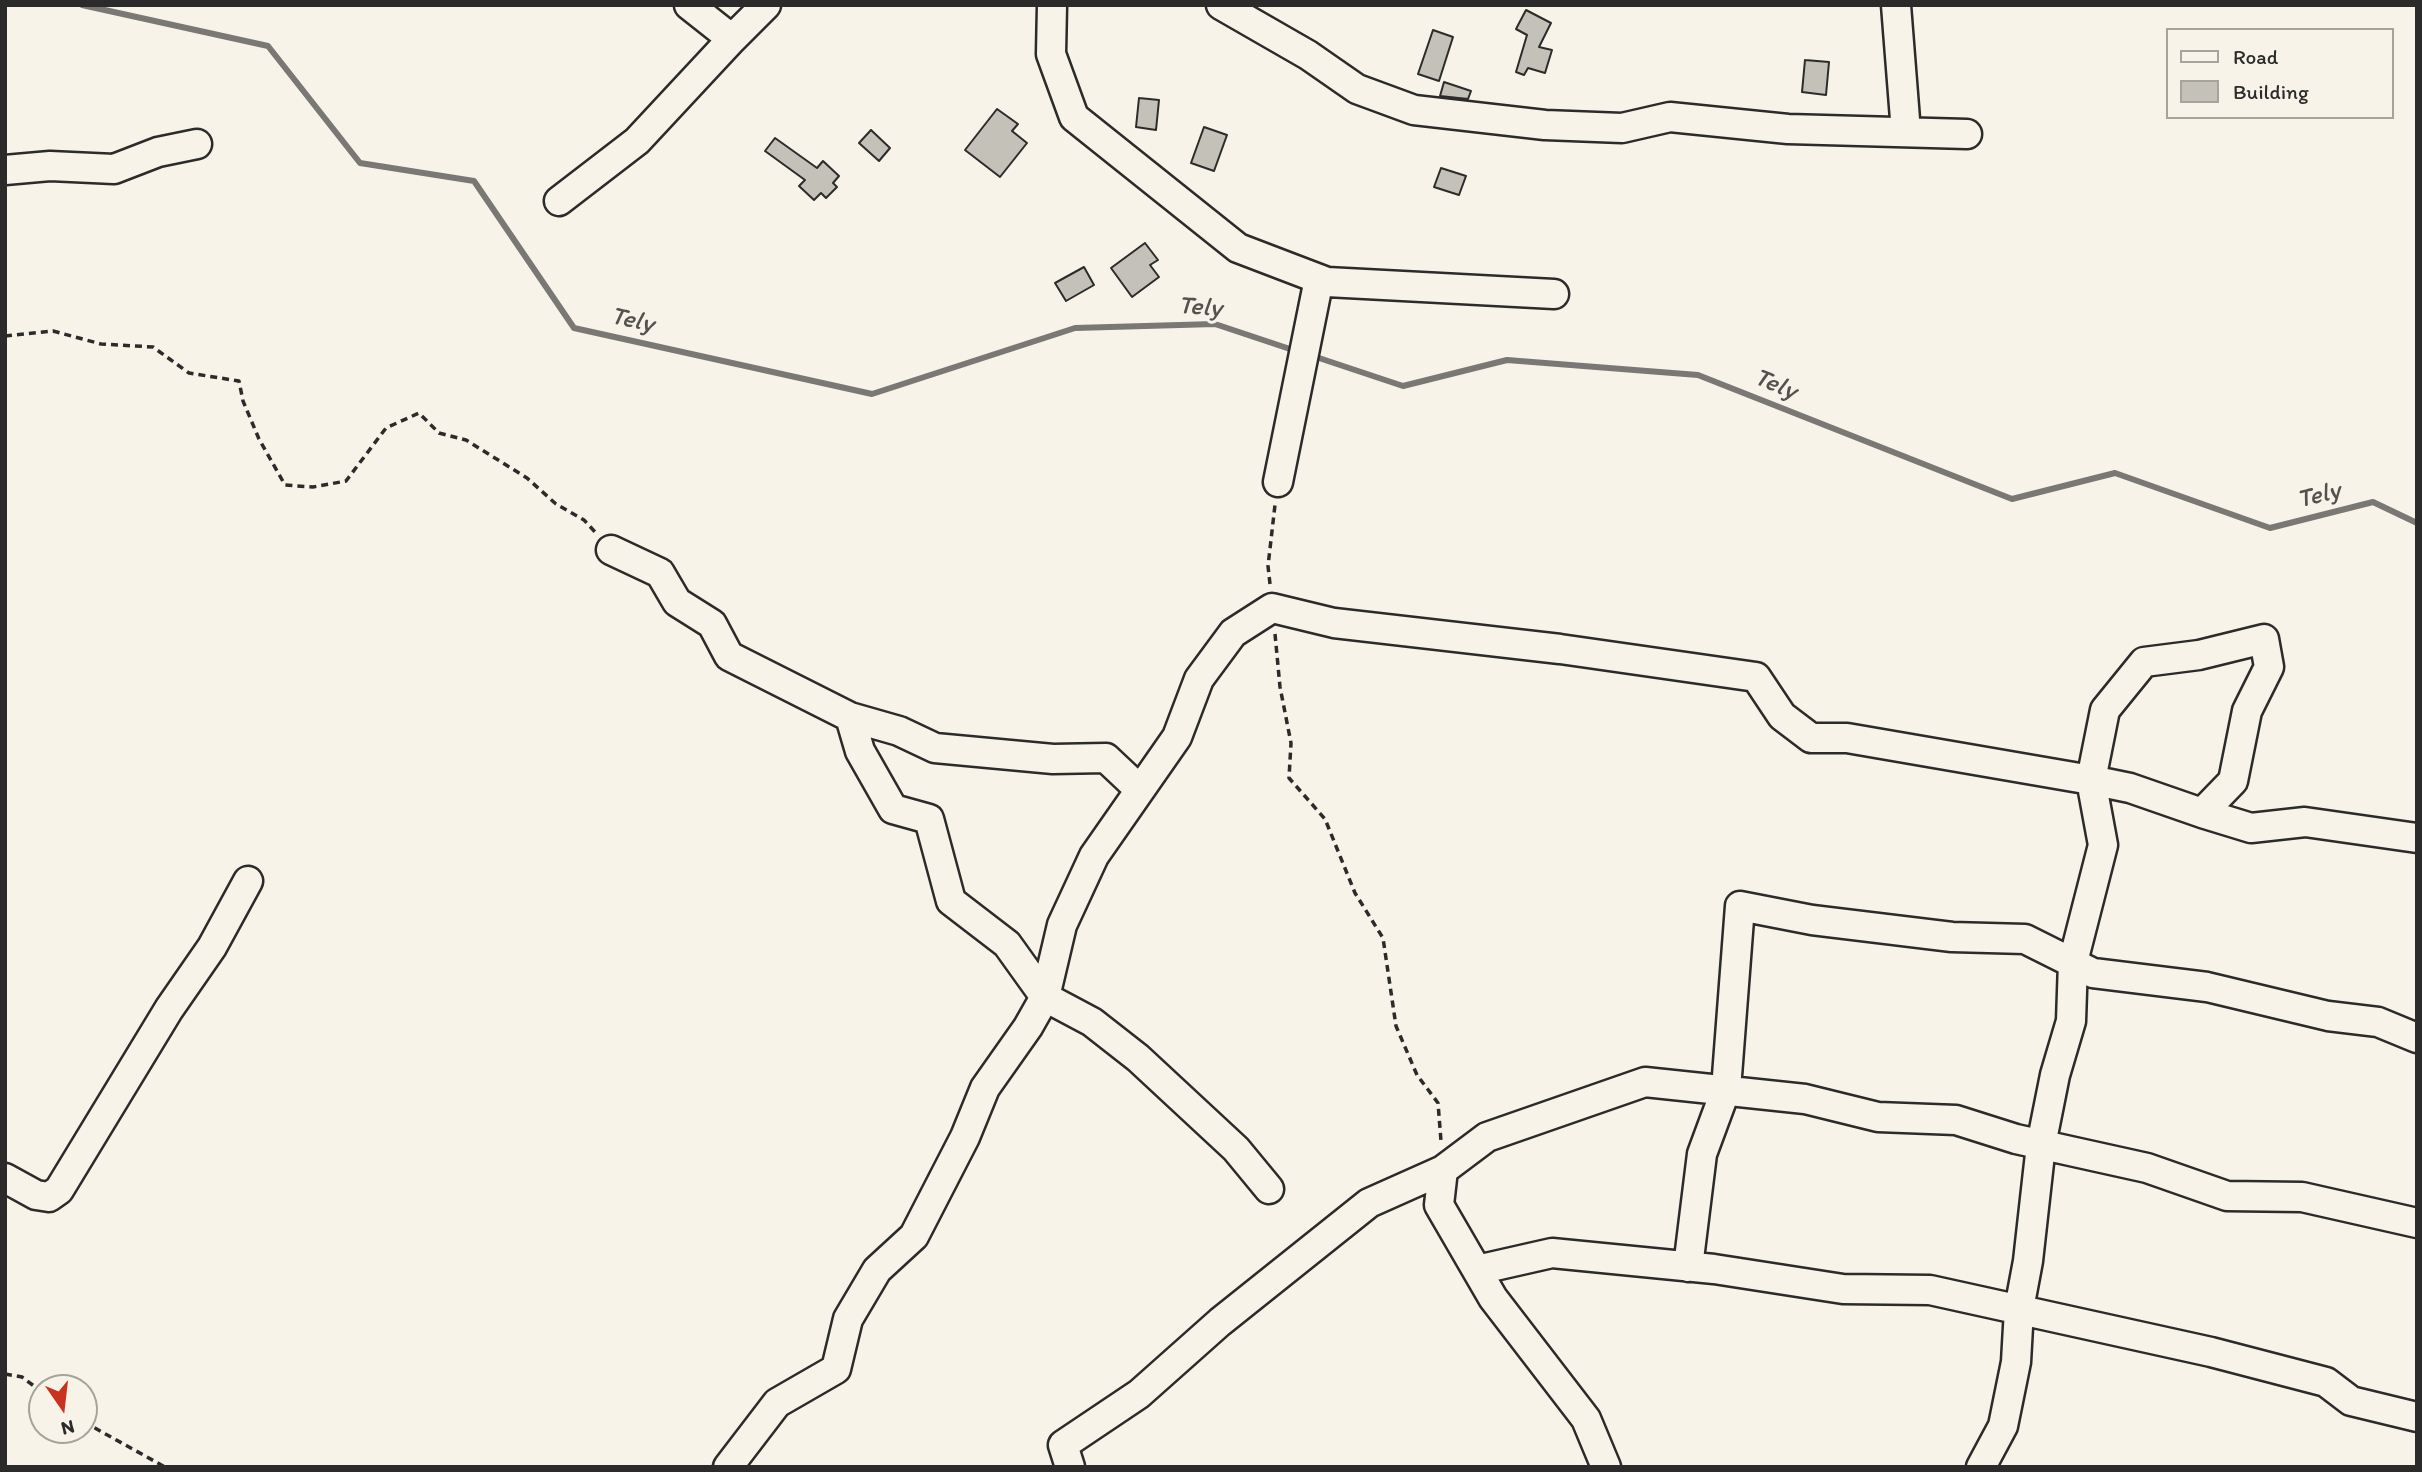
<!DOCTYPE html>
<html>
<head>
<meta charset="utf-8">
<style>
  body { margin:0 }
  #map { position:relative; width:2422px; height:1472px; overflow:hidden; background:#f7f3e8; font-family:Itim,sans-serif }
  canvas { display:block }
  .frame { position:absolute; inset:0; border:7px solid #2b2b2b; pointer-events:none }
  .legend { position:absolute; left:2166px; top:28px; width:228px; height:91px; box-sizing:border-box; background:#f7f3e8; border:2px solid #a5a39c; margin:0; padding:9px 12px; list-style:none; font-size:21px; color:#2b2b2b }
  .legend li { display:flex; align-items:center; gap:14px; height:35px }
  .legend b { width:35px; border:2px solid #a5a39c }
  .north { position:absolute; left:28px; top:1374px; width:70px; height:70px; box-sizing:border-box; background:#f7f3e8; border:2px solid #a5a39c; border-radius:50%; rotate:166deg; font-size:19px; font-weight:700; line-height:28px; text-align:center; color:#2b2b2b }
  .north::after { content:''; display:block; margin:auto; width:24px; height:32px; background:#c8321e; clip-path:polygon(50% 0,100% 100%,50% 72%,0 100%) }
</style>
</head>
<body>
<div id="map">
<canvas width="2422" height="1472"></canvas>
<div class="frame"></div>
<ul class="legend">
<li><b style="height:9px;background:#f7f3e8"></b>Road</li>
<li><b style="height:19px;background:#c4c1b9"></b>Building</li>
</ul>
<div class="north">N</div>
</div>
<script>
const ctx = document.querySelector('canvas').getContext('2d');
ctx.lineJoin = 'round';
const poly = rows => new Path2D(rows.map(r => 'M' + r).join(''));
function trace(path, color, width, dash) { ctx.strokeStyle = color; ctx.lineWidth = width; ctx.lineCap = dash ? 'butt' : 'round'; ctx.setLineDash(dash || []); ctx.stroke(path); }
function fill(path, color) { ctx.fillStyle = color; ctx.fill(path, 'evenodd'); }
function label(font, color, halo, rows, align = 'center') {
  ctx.font = font + ' Itim,sans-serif'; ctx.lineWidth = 6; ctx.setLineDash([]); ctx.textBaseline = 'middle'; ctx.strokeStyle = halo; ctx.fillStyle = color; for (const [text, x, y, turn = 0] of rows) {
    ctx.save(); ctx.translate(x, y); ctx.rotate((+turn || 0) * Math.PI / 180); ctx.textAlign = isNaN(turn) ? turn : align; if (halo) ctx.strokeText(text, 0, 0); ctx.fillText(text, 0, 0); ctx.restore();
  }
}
const stream = poly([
  [82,5,268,46,360,163,474,181,574,328,872,394,1075,328,1215,324,1296,351],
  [1310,355,1403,386,1507,360,1698,375,2012,499,2115,473,2270,528,2373,502,2417,523]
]);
const building = poly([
  [1526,10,1551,23,1539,47,1552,50,1545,73,1528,68,1524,75,1516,72,1527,35,1516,29,1526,10],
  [1433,30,1453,37,1439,81,1418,74,1433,30],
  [1805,60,1829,62,1826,95,1802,92,1805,60],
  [1444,82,1471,91,1468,99,1440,96,1444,82],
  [1139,98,1159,100,1156,130,1136,127,1139,98],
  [997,109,1018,124,1012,131,1027,143,1000,177,965,150,997,109],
  [1204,127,1227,135,1214,171,1191,163,1204,127],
  [871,130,890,148,879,161,859,143,871,130],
  [775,138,817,168,823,161,839,176,833,183,837,187,826,198,821,193,814,200,799,186,805,180,765,151,775,138],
  [1441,168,1466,176,1459,195,1434,187,1441,168],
  [1145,243,1158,260,1150,265,1159,277,1132,297,1111,268,1145,243],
  [1084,267,1094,285,1066,301,1055,283,1084,267]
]);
const path = poly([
  [5,336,53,331,101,344,153,347,189,373,239,381,243,401,259,439,285,485,313,487,346,481,386,428,419,413,439,433,466,440,527,478,556,504,584,520,596,533],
  [1270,584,1268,566,1275,505],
  [1275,634,1280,687,1291,743,1289,778,1325,819,1355,893,1383,938,1396,1026,1417,1075,1438,1103,1441,1141],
  [5,1374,22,1377,42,1392],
  [84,1422,165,1467]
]);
const minor = poly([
  [1052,5,1051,54,1074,117,1238,248,1327,282,1554,294],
  [1221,5,1308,55,1357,89,1414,110,1545,125,1622,128,1670,117,1788,129,1967,134],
  [1896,5,1906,132],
  [732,39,766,5],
  [5,170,50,166,114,169,158,152,197,144],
  [559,201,637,141,732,39,689,5],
  [1278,482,1319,279],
  [611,550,660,573,677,602,712,624,729,656,850,717,899,731,935,748,1053,759,1106,758,1140,790],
  [1443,1170,1439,1205,1493,1298,1586,1419,1606,1467],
  [5,1178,36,1195,49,1197,59,1190,169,1009,212,947,248,881],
  [1269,1189,1236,1149,1138,1058,1092,1022,1045,997,1062,925,1094,856,1177,737,1199,679,1233,633,1272,608,1334,623,1560,649,1756,677,1782,716,1811,738,1847,738,2091,780,2130,788,2202,813],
  [1688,1267,1702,1154,1726,1089,1740,906,1812,920,1952,937,2025,939,2093,973,2207,987,2328,1016,2378,1022,2417,1038],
  [1477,1270,1552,1253,1714,1269,1843,1289,1930,1290,2211,1352,2326,1382,2351,1401,2417,1417],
  [728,1467,777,1403,836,1369,848,1319,877,1270,914,1236,965,1137,985,1088,1028,1027,1045,997,1007,944,951,901,929,819,893,809,860,751,850,717],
  [1070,1467,1063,1445,1139,1394,1220,1322,1369,1203,1443,1170,1487,1137,1645,1082,1805,1099,1878,1117,1956,1120,2016,1139,2147,1168,2227,1196,2302,1197,2417,1223],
  [1981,1467,2003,1426,2016,1362,2019,1309,2028,1261,2041,1145,2055,1075,2071,1021,2073,962,2103,845,2091,780,2105,710,2144,662,2199,655,2264,639,2269,667,2247,711,2233,781,2202,813,2251,828,2305,822,2417,838]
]);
const waterNames = [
  ["Tely",1200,308,4],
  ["Tely",632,321,12],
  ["Tely",1775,385,22],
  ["Tely",2319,496,-14]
];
trace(stream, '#7a7874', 6);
fill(building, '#c4c1b9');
trace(building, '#2b2b2b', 2);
trace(minor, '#2b2b2b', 33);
trace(path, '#2b2b2b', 3.5, [7, 5]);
trace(minor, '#f7f3e8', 28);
label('italic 26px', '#53524f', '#f7f3e8', waterNames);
</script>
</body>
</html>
